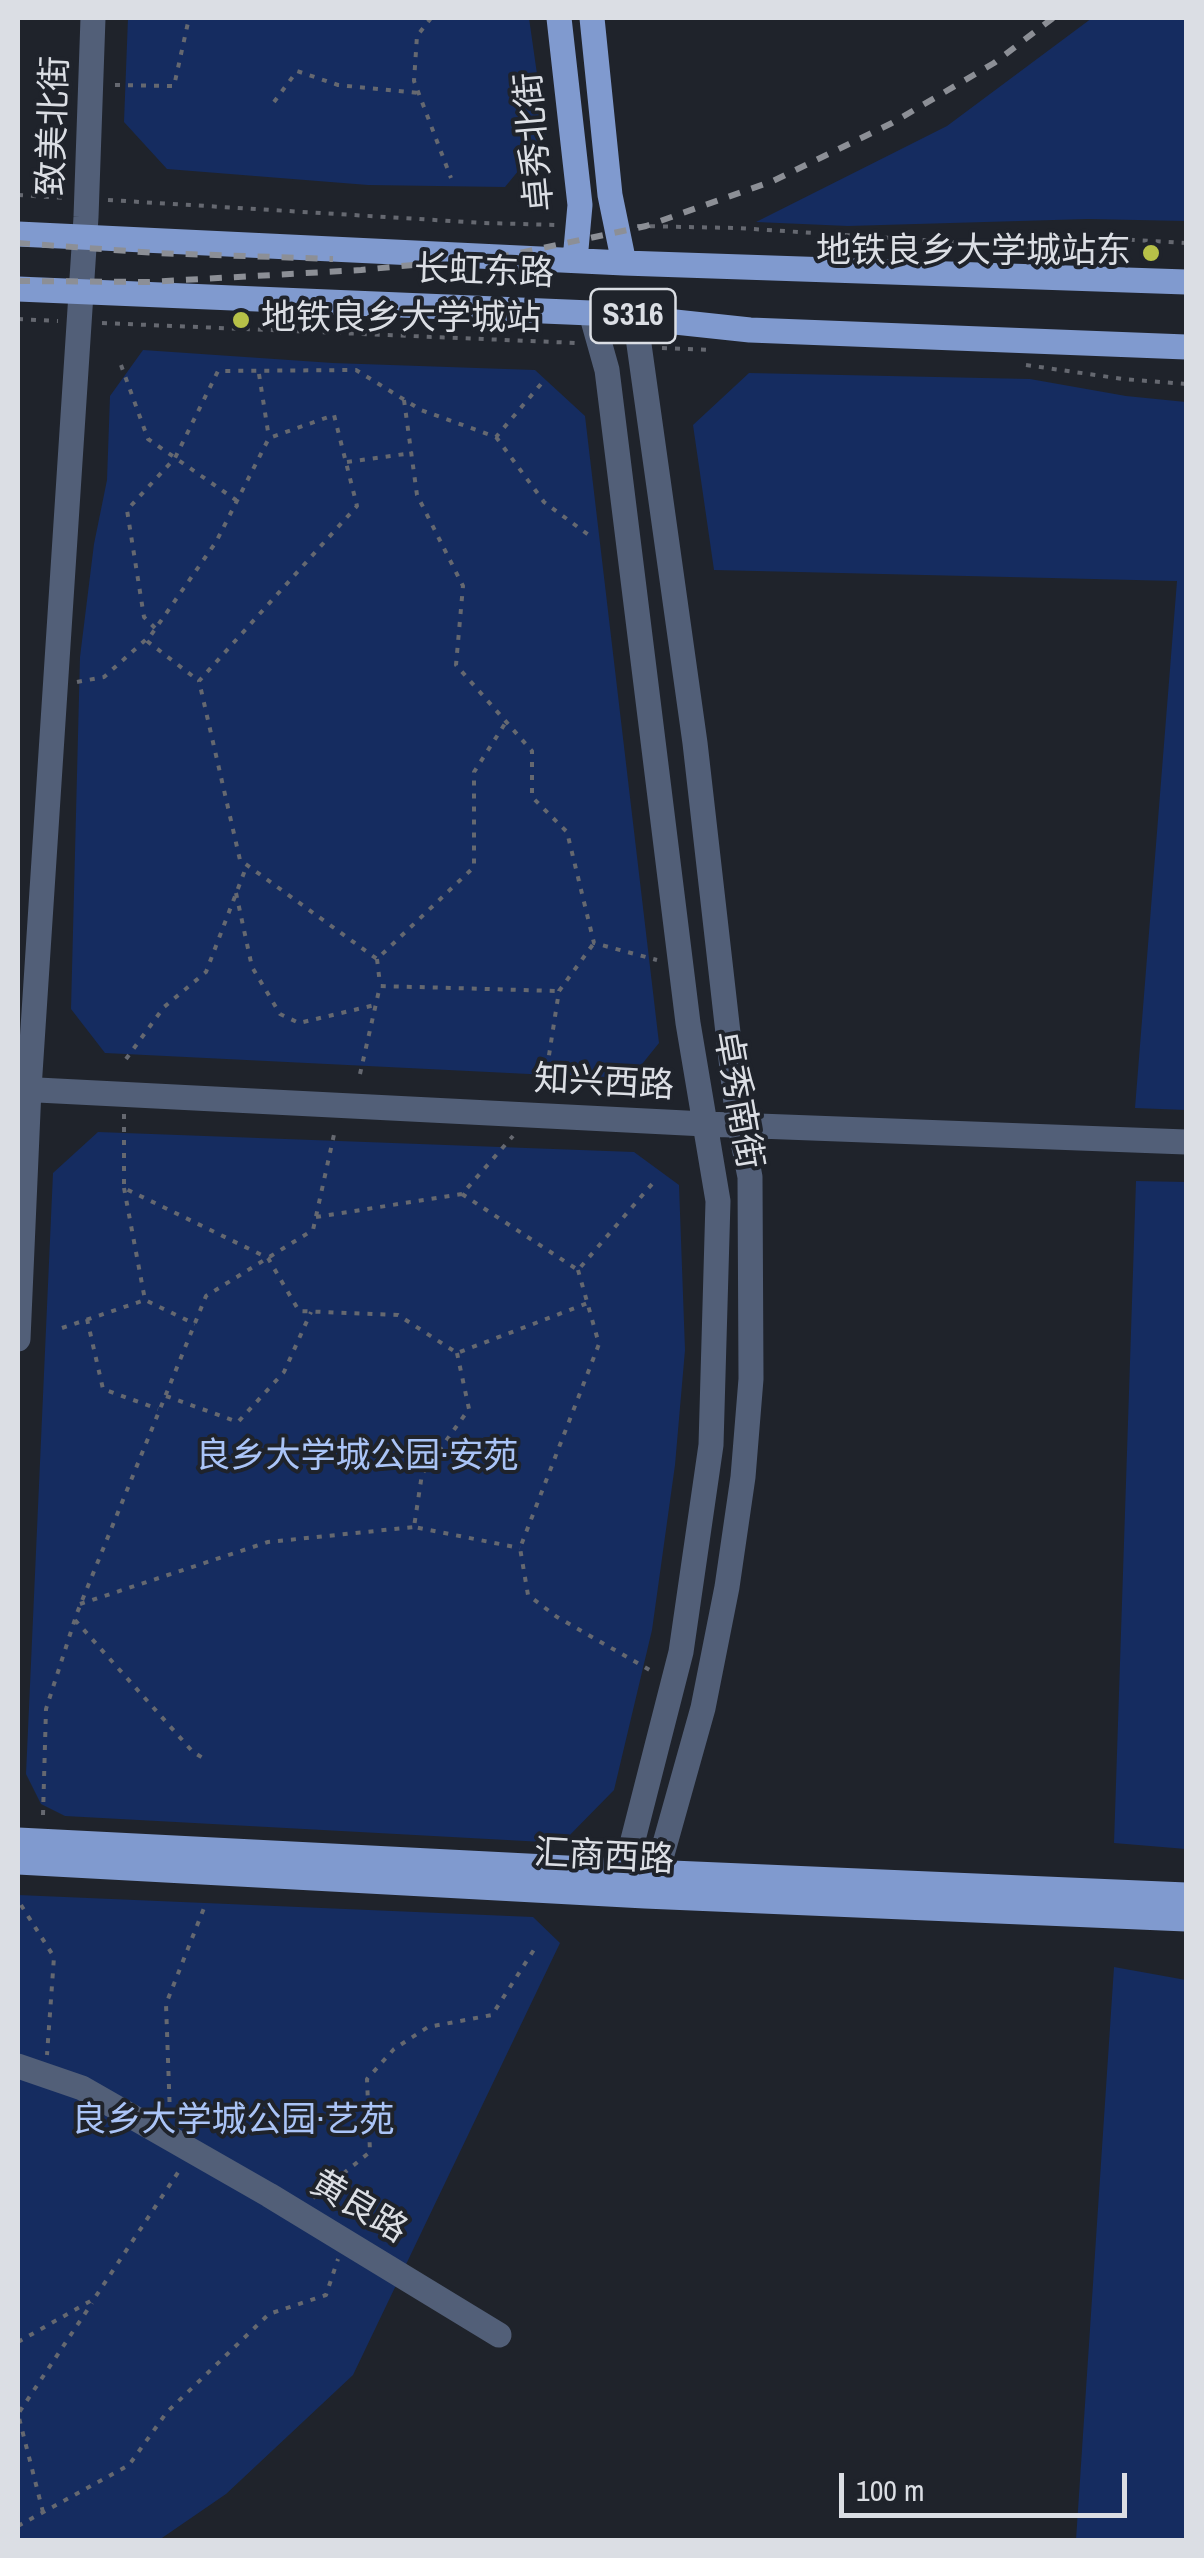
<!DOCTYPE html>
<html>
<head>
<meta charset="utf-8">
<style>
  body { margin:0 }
  #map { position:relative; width:1204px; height:2558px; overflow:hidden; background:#1f232b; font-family:"Archivo Narrow",sans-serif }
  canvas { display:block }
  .frame { position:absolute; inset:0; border:20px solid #dbdee4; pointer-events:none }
  .scale { position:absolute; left:839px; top:2473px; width:288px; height:45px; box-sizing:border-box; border:5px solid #dbdee4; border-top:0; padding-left:12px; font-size:30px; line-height:35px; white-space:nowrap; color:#dbdee4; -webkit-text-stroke:8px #1f232b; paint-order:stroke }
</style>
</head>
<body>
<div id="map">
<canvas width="1204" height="2558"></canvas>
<div class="frame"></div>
<div class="scale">100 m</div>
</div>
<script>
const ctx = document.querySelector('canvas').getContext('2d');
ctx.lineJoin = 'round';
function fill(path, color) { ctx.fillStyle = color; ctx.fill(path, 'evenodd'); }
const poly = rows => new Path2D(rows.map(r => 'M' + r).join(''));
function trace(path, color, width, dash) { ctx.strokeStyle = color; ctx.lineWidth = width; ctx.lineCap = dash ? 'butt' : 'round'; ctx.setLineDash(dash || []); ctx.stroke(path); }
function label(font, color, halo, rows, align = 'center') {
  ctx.font = font + ' "Archivo Narrow","Noto Sans SC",sans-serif'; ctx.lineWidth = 8; ctx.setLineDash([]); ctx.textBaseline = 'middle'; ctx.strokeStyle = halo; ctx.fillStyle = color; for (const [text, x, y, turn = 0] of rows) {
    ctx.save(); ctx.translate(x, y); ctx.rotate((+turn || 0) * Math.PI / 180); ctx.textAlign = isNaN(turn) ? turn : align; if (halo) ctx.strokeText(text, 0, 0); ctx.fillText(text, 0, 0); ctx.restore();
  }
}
const green = poly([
  [128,18,529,18,546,137,505,187,368,185,167,169,124,122],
  [1092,18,1186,18,1186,221,1088,219,848,226,756,222,947,126],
  [143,350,333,363,535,370,585,416,659,1043,630,1079,105,1053,71,1009,80,657,94,544,107,480,110,396],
  [749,373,1030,379,1126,396,1186,402,1186,1110,1135,1108,1177,581,714,570,693,425],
  [98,1132,634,1152,679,1185,685,1350,675,1465,652,1630,614,1790,562,1843,65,1816,41,1804,26,1774,53,1173],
  [1136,1181,1186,1182,1186,1849,1114,1843],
  [18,1895,533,1917,560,1943,353,2375,226,2494,159,2540,18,2540],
  [1114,1967,1186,1980,1186,2540,1076,2540]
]);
const path = poly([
  [431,18,417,36,414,81,451,178],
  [115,85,174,86,189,18],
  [274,102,297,71,338,85,419,93],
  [18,195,64,198],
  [108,200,484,223,558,225],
  [637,226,737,228,1030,247,1097,238,1186,243],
  [18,319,58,321],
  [102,323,577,343],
  [662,348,712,350],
  [121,365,148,439,236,500],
  [1026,365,1123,379,1186,384],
  [259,374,269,438],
  [404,400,417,495,463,586,456,665,532,751,532,797,567,832,594,943,657,960],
  [496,437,544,502,590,536],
  [347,462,412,453],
  [155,628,144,617,127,510,175,458,218,371,356,370,421,410,496,437,541,384],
  [147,641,199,681],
  [77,682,104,677,151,635,216,542,269,438,334,415,357,506,199,681,240,860,377,959,474,867,474,772,506,722],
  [236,893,252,967,280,1014,299,1023,375,1005],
  [377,959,380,984],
  [126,1059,164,1007,206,972,247,865],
  [360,1074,380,986,559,991],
  [545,1081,559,991,594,943],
  [124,1114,124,1188,268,1258,299,1311,398,1315,457,1353,588,1303],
  [124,1188,145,1300,195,1324],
  [462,1194,578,1270,652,1184],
  [316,1217,462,1194,513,1136],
  [578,1270,599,1344,520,1548,528,1595,557,1617,655,1673],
  [87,1319,103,1389,158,1409],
  [62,1328,145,1300],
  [457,1353,469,1409,422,1474,414,1527,520,1548],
  [166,1396,238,1422,284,1372,311,1312],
  [80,1604,268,1542,414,1527],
  [75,1620,193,1752,203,1758],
  [43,1815,46,1709,77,1613,206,1296,313,1230,335,1130],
  [21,1905,54,1957,47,2055],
  [170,2115,166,2004,206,1903],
  [313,2198,370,2152,367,2079,394,2049,428,2027,492,2015,537,1945],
  [18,2342,94,2299,181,2168],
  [43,2512,18,2414,92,2303],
  [18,2526,129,2465,167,2412,269,2314,326,2295,338,2259]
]);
const minor = poly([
  [591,313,607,370,688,1023,718,1201,711,1445,681,1652,625,1871,616,1891],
  [635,316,695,743,737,1112,750,1177,751,1379,743,1477,727,1587,703,1708,657,1872,647,1892],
  [18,1089,705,1124,1186,1142],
  [18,1339,29,1089,86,217,93,18],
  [18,2066,82,2088,269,2195,499,2335]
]);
const major = poly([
  [559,18,580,205,575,260],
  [592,18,610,195,624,263],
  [18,234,624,263,1186,282],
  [18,289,591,313,750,330,1186,347],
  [18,1840,625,1871,1186,1895],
  [18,1862,645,1896,1186,1919]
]);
const rail = poly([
  [18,243,155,253,333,259],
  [18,281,148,282,361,270,505,256,646,226,773,181,892,123,994,63,1053,18]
]);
const markers = [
  [1151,253,10,"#b7c148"],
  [241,320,10,"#b7c148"]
];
const shields = [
  [633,316,85]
];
const shieldNames = [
  ["S316",633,316]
];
const streetNames = [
  ["致美北街",55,126,-88],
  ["卓秀北街",536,142,-95],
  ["长虹东路",484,273,2],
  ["知兴西路",604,1084,3],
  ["卓秀南街",737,1100,80],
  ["汇商西路",604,1858,3],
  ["黄良路",358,2208,31]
];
const poiNames = [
  ["地铁良乡大学城站东",1131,253],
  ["地铁良乡大学城站",261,320,"left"]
];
const parkNames = [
  ["良乡大学城公园·安苑",357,1458],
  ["良乡大学城公园·艺苑",233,2122]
];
fill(green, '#152c60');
trace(path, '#656870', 4, [5, 8]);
trace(minor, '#525f78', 25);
trace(major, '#809acf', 25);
trace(rail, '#8c8f96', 6, [12, 12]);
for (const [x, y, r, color] of markers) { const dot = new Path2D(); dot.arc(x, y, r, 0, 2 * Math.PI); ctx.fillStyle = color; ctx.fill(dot); trace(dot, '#1f232b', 4); }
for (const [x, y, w] of shields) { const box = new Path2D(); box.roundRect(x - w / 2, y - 27, w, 54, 8); ctx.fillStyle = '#1f232b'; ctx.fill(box); trace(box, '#dbdee4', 2.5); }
label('bold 32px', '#dbdee4', null, shieldNames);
label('35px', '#dbdee4', '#1f232b', streetNames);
label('35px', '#dbdee4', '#1f232b', poiNames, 'right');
label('35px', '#aac4f7', '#1f232b', parkNames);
</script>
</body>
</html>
